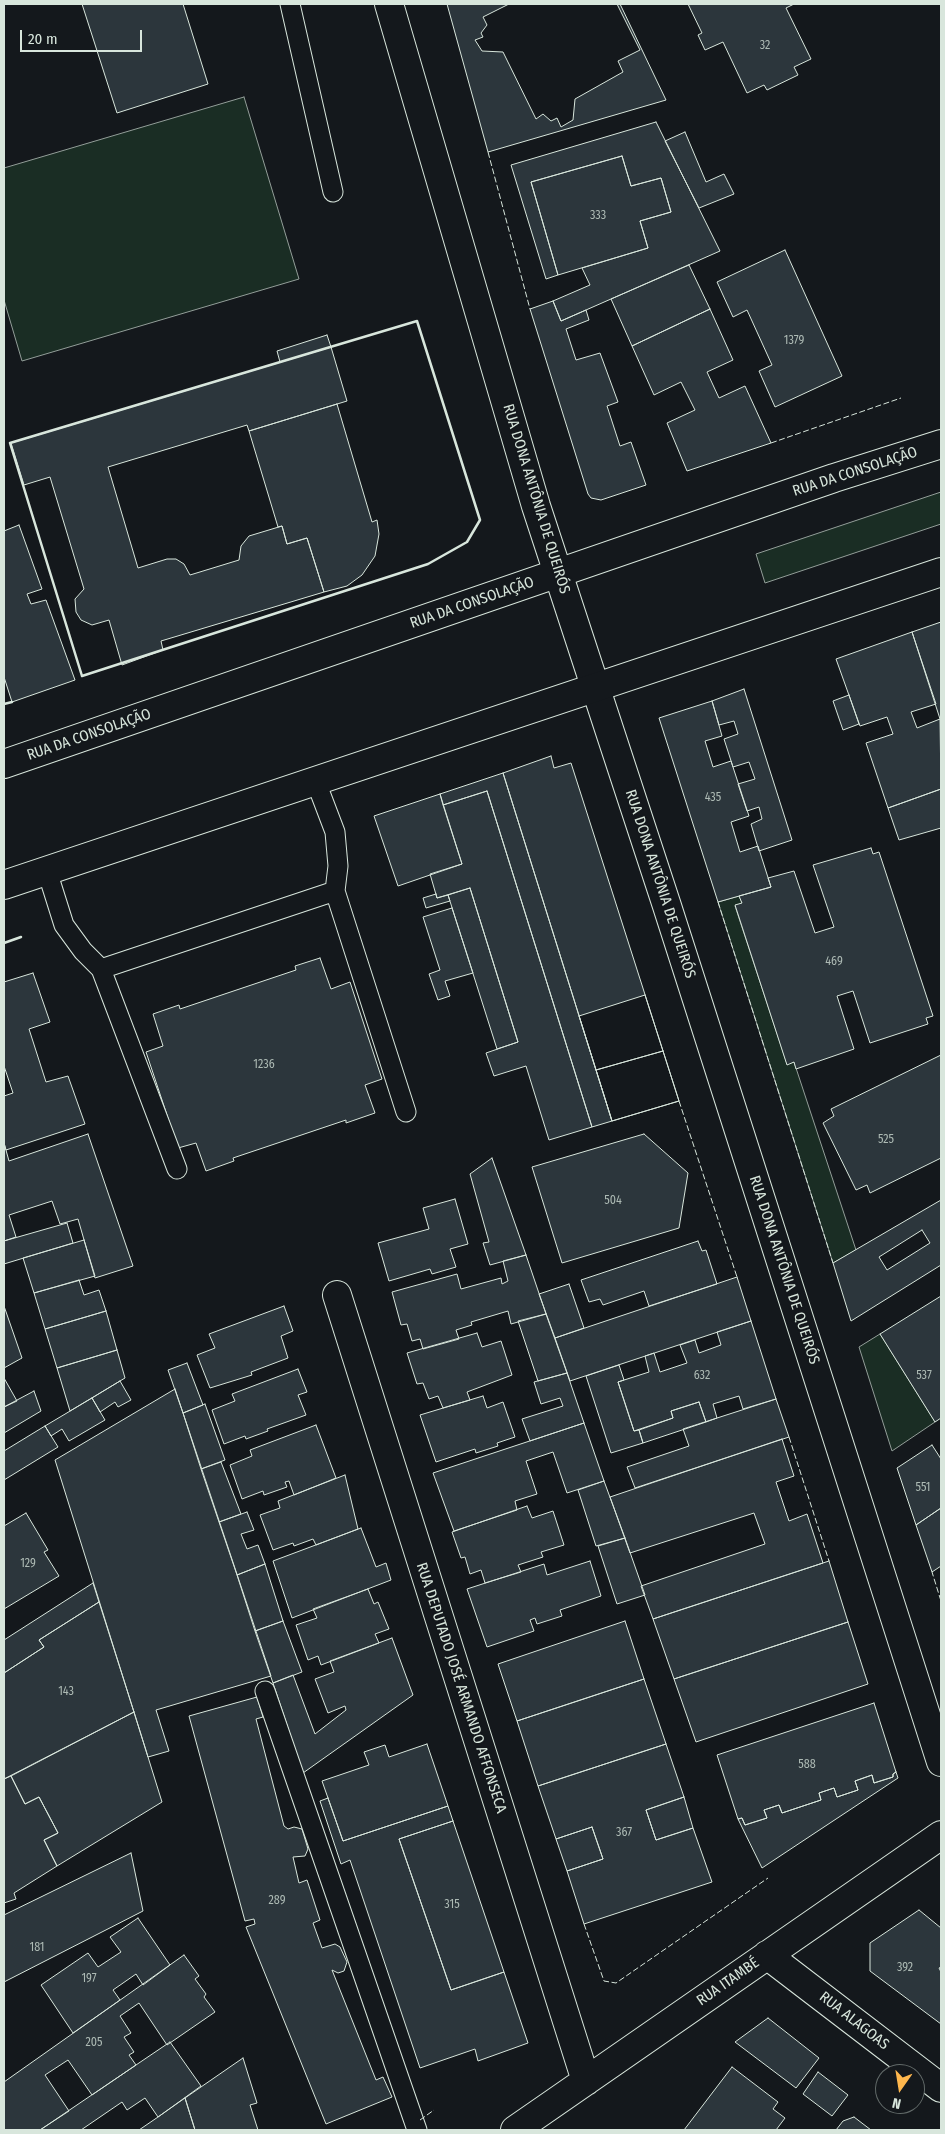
<!DOCTYPE html>
<html>
<head>
<meta charset="utf-8">
<style>
  body { margin:0 }
  #map { position:relative; width:945px; height:2134px; overflow:hidden; background:#14181c; font-family:"Fira Sans Condensed",sans-serif }
  canvas { display:block }
  .frame { position:absolute; inset:0; border:5px solid #d8e6dc; pointer-events:none }
  .north { position:absolute; left:875px; top:2064px; width:50px; height:50px; box-sizing:border-box; background:#14181c; border:1px solid #626a69; border-radius:50%; rotate:193deg; font-size:14px; font-weight:700; line-height:20px; text-align:center; color:#d8e6dc }
  .north::after { content:''; display:block; margin:auto; width:18px; height:22px; background:#ffb74d; clip-path:polygon(50% 0,100% 100%,50% 72%,0 100%) }
  .scale { position:absolute; left:20px; top:30px; width:122px; height:22px; box-sizing:border-box; border:2px solid #d8e6dc; border-top:0; padding-left:6px; font-size:15px; line-height:18px; white-space:nowrap; color:#d8e6dc; -webkit-text-stroke:4px #14181c; paint-order:stroke }
</style>
</head>
<body>
<div id="map">
<canvas width="945" height="2134"></canvas>
<div class="frame"></div>
<div class="north">N</div>
<div class="scale">20 m</div>
</div>
<script>
const ctx = document.querySelector('canvas').getContext('2d');
ctx.lineJoin = 'round';
function fill(path, color) { ctx.fillStyle = color; ctx.fill(path, 'evenodd'); }
const poly = rows => new Path2D(rows.map(r => 'M' + r).join(''));
function trace(path, color, width, dash) { ctx.strokeStyle = color; ctx.lineWidth = width; ctx.lineCap = dash ? 'butt' : 'round'; ctx.setLineDash(dash || []); ctx.stroke(path); }
function label(font, color, halo, rows, align = 'center') {
  ctx.font = font + ' "Fira Sans Condensed",sans-serif'; ctx.lineWidth = 4; ctx.setLineDash([]); ctx.textBaseline = 'middle'; ctx.strokeStyle = halo; ctx.fillStyle = color; for (const [text, x, y, turn = 0] of rows) {
    ctx.save(); ctx.translate(x, y); ctx.rotate((+turn || 0) * Math.PI / 180); ctx.textAlign = isNaN(turn) ? turn : align; if (halo) ctx.strokeText(text, 0, 0); ctx.fillText(text, 0, 0); ctx.restore();
  }
}
const green = poly([
  [244,97,299,279,22,361,4,300,4,168,244,97],
  [941,492,941,524,765,583,756,554,941,492],
  [739,896,742,903,735,906,787,1064,794,1062,856,1250,833,1263,718,902,739,896],
  [880,1334,935,1422,892,1451,859,1347,880,1334]
]);
const building = poly([
  [82,4,183,4,208,84,117,113,82,4],
  [447,4,620,4,666,100,488,152,447,4],
  [509,4,617,4,640,50,618,61,623,72,575,99,573,120,561,127,557,118,551,121,543,114,536,119,503,52,482,51,475,40,483,37,481,33,487,25,483,17,509,4],
  [688,4,794,4,786,8,811,59,794,67,798,75,767,90,764,85,747,93,723,42,705,50,698,35,702,33,688,4],
  [656,122,720,251,561,321,553,301,590,285,582,268,648,248,640,221,671,212,661,178,631,186,622,156,531,182,558,275,546,279,511,165,656,122],
  [685,132,706,182,724,174,734,194,699,208,665,141,685,132],
  [622,156,631,186,661,178,671,212,640,221,648,248,558,275,531,182,622,156],
  [785,250,842,376,775,407,759,371,772,365,747,310,733,317,717,282,785,250],
  [689,265,710,309,632,346,611,299,689,265],
  [553,301,561,321,586,310,589,320,566,329,576,360,600,353,618,402,607,406,620,446,631,442,646,485,601,500,591,498,588,494,530,309,553,301],
  [710,309,733,360,707,372,719,398,745,386,771,443,687,471,667,423,695,410,681,382,654,395,632,346,710,309],
  [327,335,331,347,280,362,277,351,327,335],
  [331,347,347,401,249,431,247,425,108,467,138,568,167,559,176,559,184,564,190,575,239,560,241,546,249,536,282,526,287,544,307,538,324,592,161,641,163,650,122,665,109,620,92,625,81,620,76,612,75,599,84,589,50,477,24,485,11,443,331,347],
  [337,404,372,522,377,520,379,534,375,556,362,575,347,586,324,592,307,538,287,544,282,526,278,527,249,431,337,404],
  [19,525,42,589,27,594,31,604,46,600,75,680,12,702,4,677,4,531,19,525],
  [941,622,941,722,912,632,941,622],
  [912,632,936,704,911,712,917,728,940,719,941,789,888,808,866,743,893,734,887,717,860,726,836,659,912,632],
  [744,689,792,840,759,851,751,824,762,819,759,807,747,811,738,784,755,779,749,762,733,767,724,739,738,734,734,721,719,725,712,701,744,689],
  [849,695,859,724,843,730,833,701,849,695],
  [712,701,722,736,705,741,713,767,731,761,749,816,731,822,740,852,758,846,771,887,718,902,659,718,712,701],
  [551,756,554,768,571,763,679,1101,612,1121,503,773,551,756],
  [503,773,612,1121,592,1127,487,791,443,805,440,794,503,773],
  [941,789,941,828,899,840,888,808,941,789],
  [487,791,592,1127,549,1140,526,1066,494,1076,486,1053,518,1042,470,888,437,898,430,874,462,864,443,805,487,791],
  [440,794,462,864,398,886,374,816,440,794],
  [871,848,873,854,879,852,933,1016,926,1018,928,1024,870,1043,853,991,837,996,854,1049,796,1069,794,1062,787,1065,735,905,742,903,739,896,771,887,768,878,794,871,815,933,834,927,813,865,871,848],
  [470,888,518,1042,497,1049,448,895,470,888],
  [436,894,437,898,448,895,450,901,426,908,423,898,436,894],
  [452,908,473,973,445,981,450,996,438,1000,429,974,440,970,423,917,452,908],
  [320,958,331,989,350,982,382,1079,365,1085,375,1113,346,1123,346,1120,233,1158,234,1161,206,1171,196,1143,178,1148,146,1052,163,1046,153,1014,179,1005,180,1009,296,970,295,966,320,958],
  [33,973,50,1022,29,1029,46,1082,68,1076,85,1124,6,1150,4,1143,4,1096,13,1093,4,1066,4,982,33,973],
  [645,995,663,1051,596,1070,579,1016,645,995],
  [663,1051,679,1101,612,1121,596,1070,663,1051],
  [941,1055,941,1158,870,1193,867,1185,856,1190,823,1123,834,1116,831,1109,941,1055],
  [88,1134,133,1266,95,1278,78,1219,60,1224,52,1201,9,1215,16,1237,4,1241,4,1143,9,1161,88,1134],
  [644,1134,688,1173,679,1228,562,1263,532,1167,644,1134],
  [492,1158,526,1255,490,1265,483,1243,489,1242,470,1174,492,1158],
  [455,1199,468,1244,450,1249,456,1267,432,1274,430,1269,389,1281,378,1243,429,1229,423,1208,455,1199],
  [941,1200,941,1265,851,1321,833,1263,941,1200],
  [922,1230,930,1243,887,1270,879,1257,922,1230],
  [67,1223,73,1243,4,1264,4,1241,67,1223],
  [84,1240,95,1276,34,1293,23,1258,84,1240],
  [698,1241,702,1251,706,1250,717,1284,649,1306,644,1291,603,1305,600,1299,589,1302,581,1280,698,1241],
  [526,1255,546,1314,511,1324,508,1311,471,1322,472,1325,456,1330,459,1339,423,1349,420,1339,412,1341,407,1324,401,1325,392,1292,457,1274,461,1289,501,1278,502,1284,508,1281,503,1261,526,1255],
  [737,1277,751,1321,570,1381,555,1338,737,1277],
  [79,1280,84,1295,99,1290,106,1311,45,1329,34,1293,79,1280],
  [569,1284,584,1328,555,1338,539,1294,569,1284],
  [941,1296,941,1418,935,1422,880,1334,941,1296],
  [4,1306,22,1358,4,1368,4,1306],
  [284,1306,293,1331,281,1336,288,1358,251,1372,252,1375,210,1388,197,1355,215,1348,209,1334,284,1306],
  [106,1311,117,1350,57,1368,45,1329,106,1311],
  [546,1314,567,1373,538,1381,518,1321,546,1314],
  [751,1321,776,1399,743,1409,739,1396,713,1404,717,1418,706,1422,699,1402,671,1411,673,1418,634,1431,618,1382,649,1372,645,1356,654,1353,660,1372,687,1363,680,1345,695,1340,699,1353,721,1345,717,1332,751,1321],
  [477,1333,482,1347,501,1341,512,1375,467,1392,470,1400,443,1408,438,1396,429,1399,423,1383,417,1384,407,1353,477,1333],
  [117,1350,125,1378,70,1411,57,1368,117,1350],
  [187,1363,203,1405,183,1413,168,1370,187,1363],
  [619,1365,624,1380,618,1382,634,1431,639,1430,643,1443,611,1453,586,1376,619,1365],
  [298,1369,307,1392,298,1395,306,1415,267,1429,268,1431,246,1439,245,1436,224,1444,212,1410,235,1401,232,1394,298,1369],
  [567,1373,584,1423,530,1441,522,1419,563,1406,560,1398,541,1404,534,1382,567,1373],
  [4,1378,17,1401,4,1407,4,1378],
  [120,1381,131,1400,118,1407,115,1402,100,1412,92,1398,120,1381],
  [175,1389,271,1676,156,1710,169,1751,148,1757,55,1460,175,1389],
  [34,1391,41,1411,4,1433,4,1407,34,1391],
  [483,1396,487,1408,503,1402,515,1437,497,1443,498,1446,476,1453,475,1449,436,1462,420,1415,483,1396],
  [92,1398,105,1420,69,1441,62,1429,51,1436,45,1426,92,1398],
  [776,1399,789,1437,635,1488,627,1467,689,1446,683,1429,776,1399],
  [699,1402,706,1422,643,1443,639,1430,673,1418,671,1411,699,1402],
  [205,1404,225,1460,201,1469,183,1413,205,1404],
  [584,1423,604,1481,567,1493,553,1452,526,1461,537,1494,515,1501,517,1510,454,1531,433,1473,584,1423],
  [316,1425,336,1478,294,1495,289,1481,285,1482,287,1487,264,1495,263,1491,242,1499,230,1465,252,1456,250,1450,316,1425],
  [45,1426,58,1447,4,1480,4,1451,45,1426],
  [782,1439,794,1476,776,1482,789,1521,807,1514,823,1563,653,1619,641,1586,765,1544,754,1513,630,1553,610,1497,782,1439],
  [932,1445,941,1459,941,1508,916,1525,897,1468,932,1445],
  [221,1462,241,1514,219,1522,201,1469,221,1462],
  [345,1475,358,1529,316,1545,313,1539,294,1546,293,1543,273,1550,260,1515,280,1508,278,1501,345,1475],
  [604,1481,625,1538,596,1546,578,1490,604,1481],
  [527,1506,532,1518,553,1511,564,1545,541,1552,543,1557,518,1565,521,1572,485,1583,481,1570,470,1574,465,1557,461,1558,452,1532,527,1506],
  [941,1508,941,1566,932,1572,916,1525,941,1508],
  [247,1512,254,1530,241,1534,247,1549,258,1545,265,1564,237,1575,219,1522,247,1512],
  [26,1513,48,1550,44,1552,59,1576,4,1609,4,1526,26,1513],
  [361,1528,376,1567,386,1563,391,1580,292,1618,273,1561,361,1528],
  [625,1538,645,1595,617,1604,598,1546,625,1538],
  [590,1561,601,1596,560,1610,562,1616,537,1624,535,1618,530,1620,534,1631,487,1647,467,1589,544,1564,547,1575,590,1561],
  [829,1561,848,1622,674,1679,653,1619,829,1561],
  [265,1564,283,1621,255,1631,237,1575,265,1564],
  [93,1583,99,1602,39,1640,44,1647,4,1673,4,1640,93,1583],
  [368,1589,374,1604,378,1602,389,1629,375,1634,379,1643,321,1665,318,1656,308,1660,296,1625,317,1618,313,1609,368,1589],
  [99,1602,134,1712,4,1779,4,1673,44,1647,39,1640,99,1602],
  [283,1621,302,1672,273,1683,255,1631,283,1621],
  [625,1621,644,1679,517,1721,498,1664,625,1621],
  [848,1622,868,1684,696,1742,674,1679,848,1622],
  [392,1638,413,1695,303,1773,273,1683,293,1675,315,1734,346,1710,345,1706,328,1713,315,1679,334,1672,330,1661,392,1638],
  [644,1679,666,1744,538,1786,517,1721,644,1679],
  [257,1697,263,1717,256,1719,284,1826,288,1829,294,1827,302,1829,308,1849,305,1856,293,1857,299,1883,307,1880,320,1920,313,1923,322,1948,335,1944,340,1947,347,1962,344,1971,338,1973,332,1970,376,2080,383,2077,392,2097,326,2124,246,1927,255,1924,254,1919,245,1921,189,1716,257,1697],
  [874,1703,896,1772,893,1774,893,1777,874,1783,872,1775,855,1781,858,1790,837,1797,834,1788,819,1793,821,1800,782,1813,779,1805,764,1810,767,1818,745,1825,742,1818,738,1819,717,1755,874,1703],
  [134,1712,162,1802,57,1866,44,1840,58,1833,39,1797,25,1804,11,1776,134,1712],
  [427,1744,448,1806,343,1841,322,1781,369,1765,364,1752,385,1745,389,1757,427,1744],
  [666,1744,684,1797,646,1810,656,1840,693,1828,712,1882,584,1924,567,1871,603,1859,592,1827,556,1839,538,1786,666,1744],
  [896,1772,898,1778,762,1868,738,1819,742,1818,745,1825,767,1818,764,1810,779,1805,782,1813,821,1800,819,1793,834,1788,837,1797,858,1790,855,1781,872,1775,874,1783,893,1777,893,1774,896,1772],
  [11,1776,25,1804,39,1797,58,1833,44,1840,57,1866,14,1893,16,1899,4,1903,4,1779,11,1776],
  [684,1797,693,1828,656,1840,646,1810,684,1797],
  [328,1798,343,1841,448,1806,453,1821,399,1839,451,1990,504,1972,528,2043,478,2061,475,2049,420,2068,350,1860,341,1864,320,1801,328,1798],
  [453,1821,504,1972,451,1990,399,1839,453,1821],
  [592,1827,603,1859,567,1871,556,1839,592,1827],
  [131,1853,143,1911,4,1982,4,1915,131,1853],
  [919,1910,941,1928,941,1967,939,1968,941,1972,941,2024,870,1971,870,1943,919,1910],
  [138,1918,170,1965,143,1985,136,1974,113,1990,120,2000,73,2033,41,1985,88,1953,98,1967,121,1952,110,1937,138,1918],
  [184,1955,199,1976,195,1979,206,1994,204,1997,215,2012,167,2045,139,2003,120,2016,131,2033,124,2037,134,2052,129,2055,136,2065,92,2095,68,2060,45,2075,69,2111,40,2130,4,2130,4,2082,184,1955],
  [768,2018,819,2058,796,2088,735,2042,768,2018],
  [170,2042,201,2086,158,2117,145,2098,127,2110,122,2102,81,2130,40,2130,170,2042],
  [243,2058,257,2103,250,2105,258,2130,195,2130,185,2098,243,2058],
  [732,2067,778,2102,773,2109,785,2118,776,2130,684,2130,732,2067],
  [818,2072,848,2095,832,2116,803,2094,818,2072],
  [185,2098,195,2130,139,2130,158,2117,185,2098],
  [854,2117,871,2130,836,2130,843,2121,854,2117]
]);
const service = poly([
  [290,4,333,192],
  [316,782,335,832,338,866,335,891],
  [47,871,64,925,83,951,101,969],
  [177,1169,101,969,335,891,406,1112],
  [265,1691,417,2130]
]);
const minor = poly([
  [389,4,536,506,667,906,941,1762],
  [337,1295,586,2081],
  [767,1955,941,2088],
  [515,2130,941,1835]
]);
const primary = poly([
  [4,764,834,478,941,444],
  [4,885,941,572]
]);
const fence = poly([
  [488,152,530,309],
  [771,443,901,398],
  [718,902,833,1263],
  [679,1101,737,1277],
  [789,1437,829,1561],
  [933,1571,932,1572,941,1601],
  [584,1924,604,1981,616,1983,768,1878],
  [420,2120,434,2110]
]);
const wall = poly([
  [417,321,480,520,467,542,428,564,82,676,10,443,417,321],
  [4,704,12,702],
  [4,943,21,937]
]);
const numberNames = [
  ["32",765,46],
  ["333",598,216],
  ["1379",794,341],
  ["435",713,798],
  ["469",834,962],
  ["1236",264,1065],
  ["525",886,1140],
  ["504",613,1201],
  ["632",702,1376],
  ["537",924,1376],
  ["551",923,1488],
  ["129",28,1564],
  ["143",66,1692],
  ["588",807,1765],
  ["367",624,1833],
  ["289",277,1901],
  ["315",452,1905],
  ["181",37,1948],
  ["392",905,1968],
  ["197",89,1979],
  ["205",94,2043]
];
const streetNames = [
  ["RUA DA CONSOLAÇÃO",855,472,-18],
  ["RUA DONA ANTÔNIA DE QUEIRÓS",536,499,73],
  ["RUA DA CONSOLAÇÃO",472,603,-19],
  ["RUA DA CONSOLAÇÃO",89,735,-19],
  ["RUA DONA ANTÔNIA DE QUEIRÓS",660,884,72],
  ["RUA DONA ANTÔNIA DE QUEIRÓS",784,1270,72],
  ["RUA DEPUTADO JOSÉ ARMANDO AFFONSECA",461,1688,72],
  ["RUA ITAMBÉ",728,1982,-35],
  ["RUA ALAGOAS",854,2021,38]
];
fill(green, '#1a2d24');
trace(green, '#939e99', 1);
fill(building, '#2c363c');
trace(building, '#d8e6dc', 1);
trace(service, '#d8e6dc', 21);
trace(minor, '#d8e6dc', 30);
trace(primary, '#d8e6dc', 30);
trace(service, '#14181c', 19);
trace(minor, '#14181c', 28);
trace(primary, '#14181c', 28);
trace(fence, '#d8e6dc', 1, [6, 2.5]);
trace(wall, '#d8e6dc', 2.5);
label('12px', '#adbab4', null, numberNames);
label('15px', '#d8e6dc', '#14181c', streetNames);
</script>
</body>
</html>
